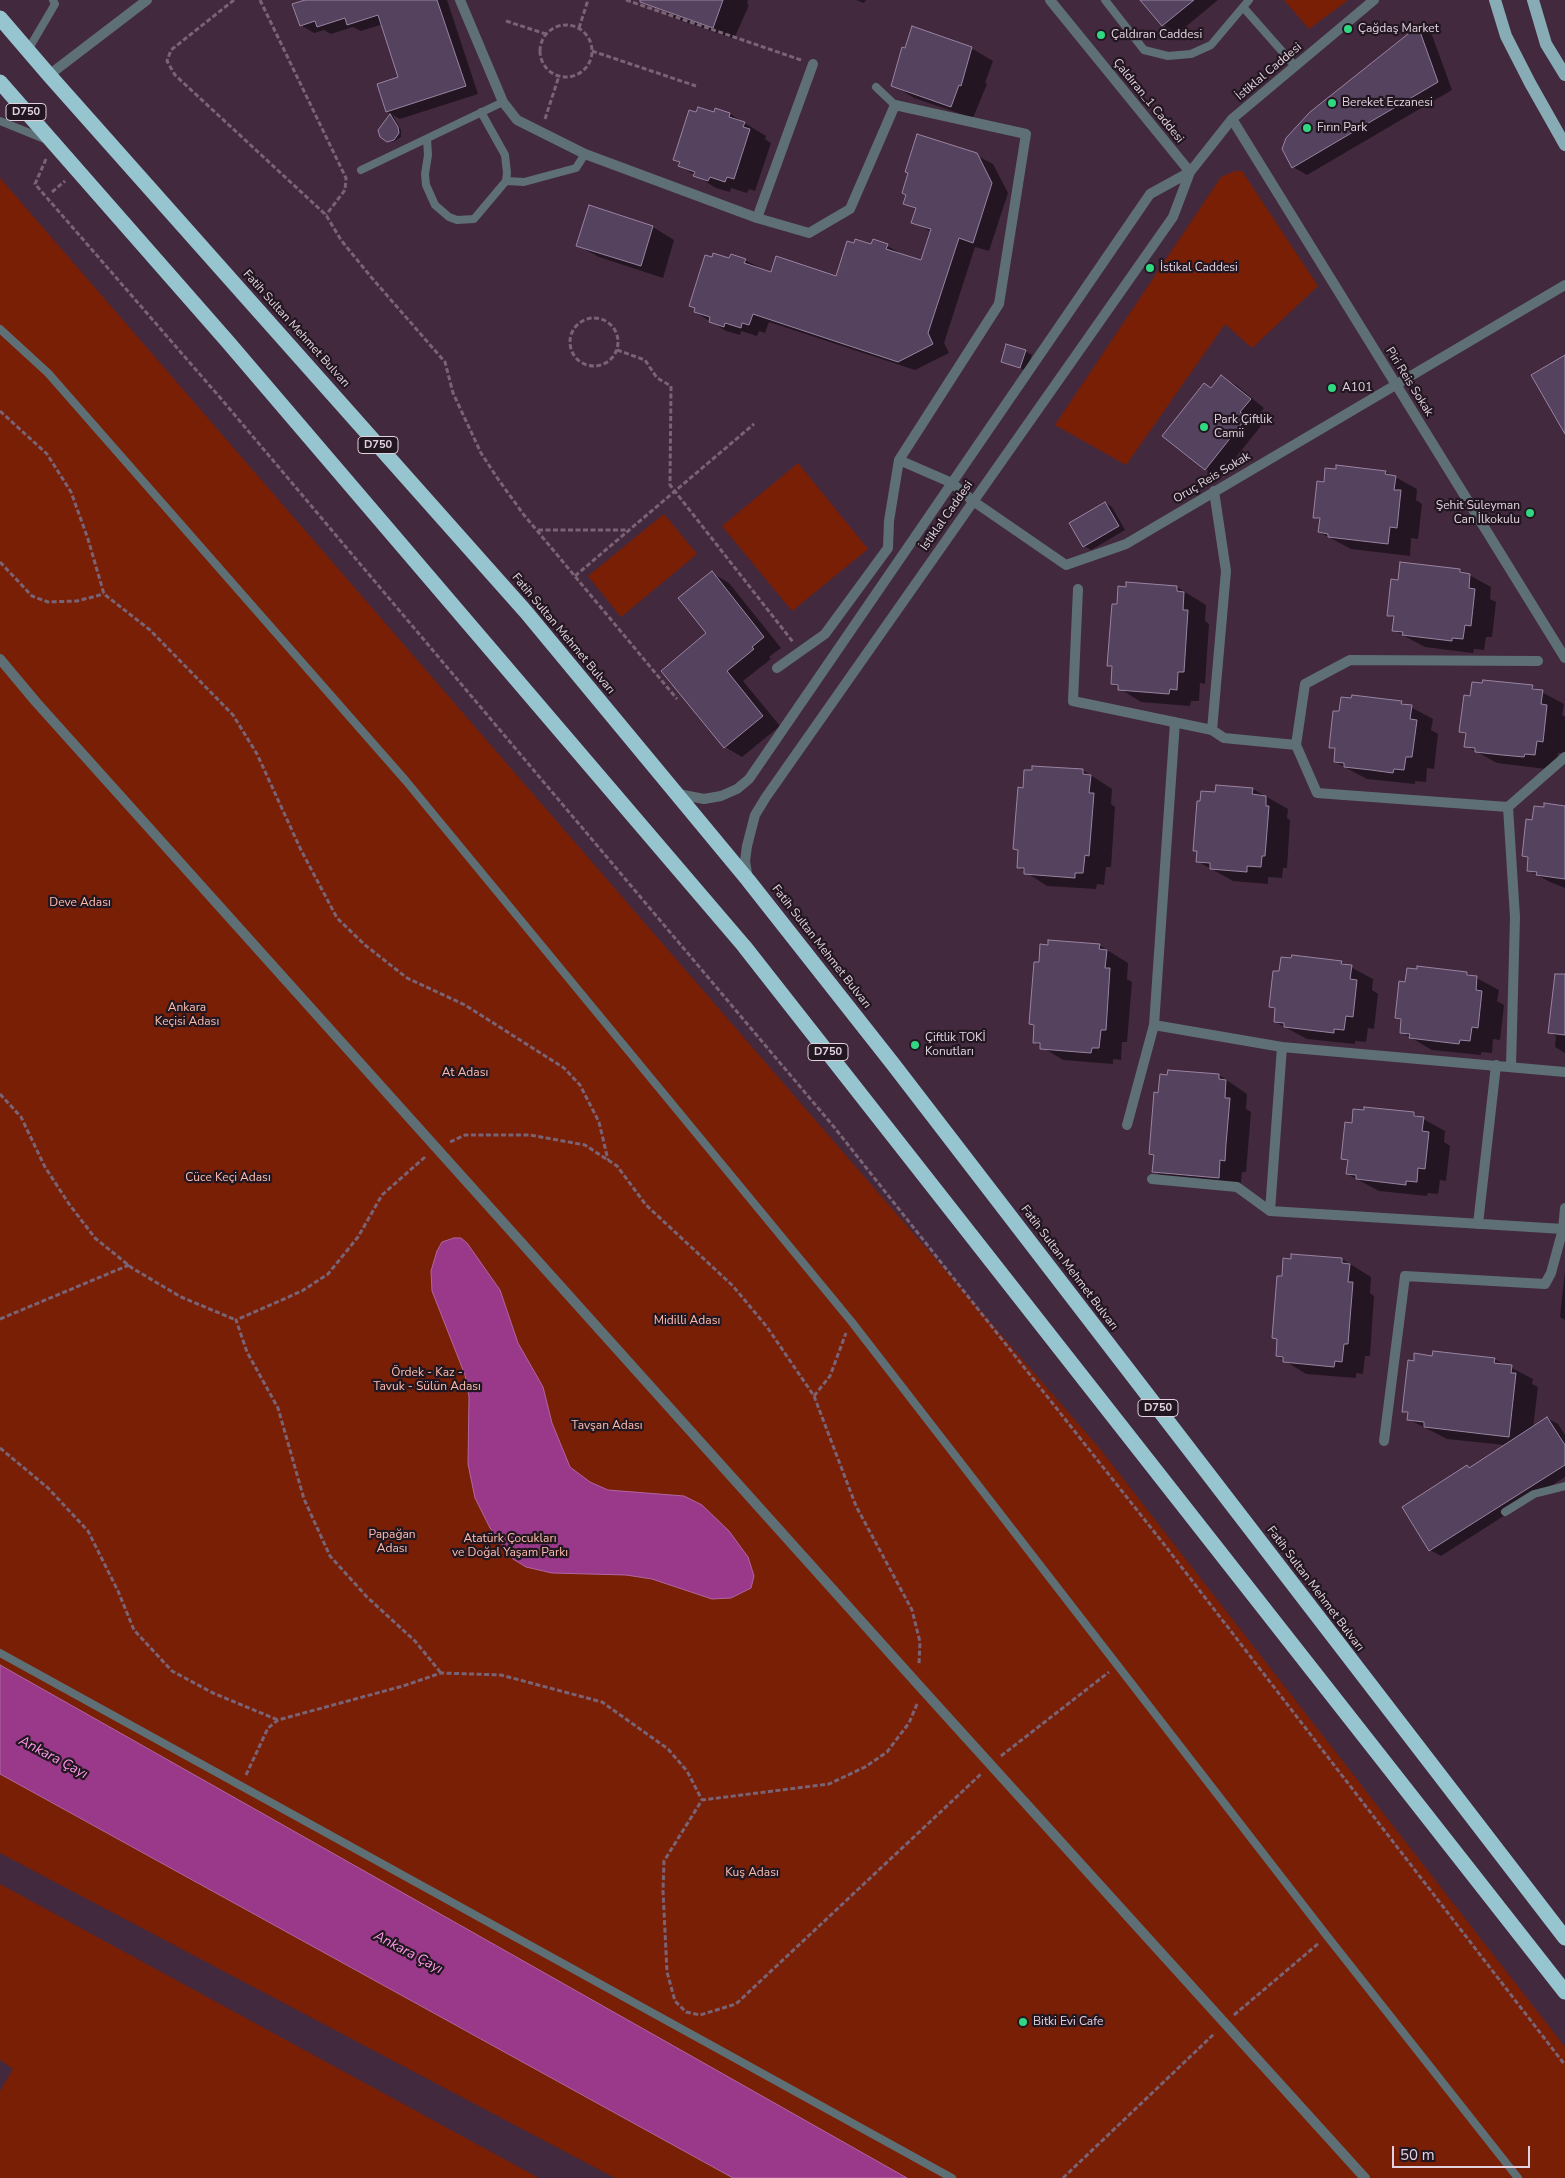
<!DOCTYPE html>
<html>
<head>
<meta charset="utf-8">
<style>
  body { margin:0 }
  #map { position:relative; width:1565px; height:2178px; overflow:hidden; background:#43293e; font-family:"Nunito Sans",sans-serif }
  canvas { display:block }
  .scale { position:absolute; left:1392px; top:2146px; width:138px; height:22px; box-sizing:border-box; border:2px solid #e2d1de; border-top:0; padding-left:6px; font-size:15px; line-height:18px; white-space:nowrap; color:#e2d1de; -webkit-text-stroke:4px #221720; paint-order:stroke }
</style>
</head>
<body>
<div id="map">
<canvas width="1565" height="2178"></canvas>
<div class="scale">50 m</div>
</div>
<script>
const ctx = document.querySelector('canvas').getContext('2d');
ctx.lineJoin = 'round';
function fill(path, color) { ctx.fillStyle = color; ctx.fill(path, 'evenodd'); }
const poly = rows => new Path2D(rows.map(r => 'M' + r).join(''));
function trace(path, color, width, dash) { ctx.strokeStyle = color; ctx.lineWidth = width; ctx.lineCap = dash ? 'butt' : 'round'; ctx.setLineDash(dash || []); ctx.stroke(path); }
function label(font, color, halo, rows, align = 'center') {
  ctx.font = font + ' "Nunito Sans",sans-serif'; ctx.lineWidth = 4.5; ctx.setLineDash([]); ctx.textBaseline = 'middle'; ctx.strokeStyle = halo; ctx.fillStyle = color; for (const [text, x, y, turn = 0] of rows) {
    ctx.save(); ctx.translate(x, y); ctx.rotate((+turn || 0) * Math.PI / 180); ctx.textAlign = isNaN(turn) ? turn : align; if (halo) ctx.strokeText(text, 0, 0); ctx.fillText(text, 0, 0); ctx.restore();
  }
}
const green = poly([
  [1284,0,1348,0,1309,29],
  [1235,171,1242,171,1318,286,1252,348,1225,324,1126,465,1055,425,1221,177],
  [0,178,1100,1449,1565,2047,1565,2178,615,2178,0,1853],
  [798,463,868,549,792,611,722,526],
  [664,514,697,554,621,617,588,576],
  [0,1884,539,2178,0,2178,0,2091,13,2069,0,2060]
]);
const water = poly([
  [454,1238,461,1238,467,1243,500,1290,518,1343,543,1387,552,1423,570,1467,590,1482,608,1490,684,1496,702,1505,729,1531,748,1557,754,1576,751,1588,731,1598,712,1599,652,1579,626,1575,552,1573,526,1567,513,1559,490,1528,475,1498,468,1464,469,1397,465,1375,432,1291,431,1271,437,1251,442,1242,454,1238],
  [0,1665,907,2178,733,2178,0,1774,0,1665]
]);
const shadow = poly([
  [309,0,447,0,478,94,400,119,387,112,378,85,400,78,383,24,361,31,353,27,331,34,324,30,314,33,301,25],
  [657,0,748,0,747,4,749,5,734,39,676,19,655,6],
  [856,0,866,0,864,3],
  [1142,0,1218,0,1177,34,1163,25],
  [1418,27,1432,35,1452,90,1307,175,1293,167],
  [971,48,993,61,985,83,987,84,973,118,914,98,893,85],
  [697,113,730,114,766,136,765,139,771,143,755,191,749,189,747,193,731,188,730,192,716,188,680,166,681,163,675,159],
  [392,114,401,130,401,137,393,142,381,136,380,128],
  [976,155,993,164,1008,193,989,251,975,247,944,343,949,353,915,370,769,322,765,333,759,331,757,336,741,331,740,335,726,331,695,312,730,260,745,260,772,274,836,277,872,245,887,246,904,255,922,262,932,232,913,222,917,210,905,203],
  [589,207,653,227,674,240,663,278,599,257,577,245],
  [1025,351,1032,355,1027,371,1002,361],
  [1221,377,1236,385,1264,408,1254,421,1261,426,1220,477,1205,469,1212,389],
  [1337,467,1386,472,1417,489,1416,500,1422,504,1418,539,1411,538,1410,556,1351,549,1319,532,1321,520,1314,517,1325,483,1337,470],
  [1105,503,1112,507,1125,530,1091,550,1084,546],
  [1460,570,1491,587,1490,599,1496,602,1492,637,1486,637,1484,650,1474,649,1473,653,1425,647,1393,630,1395,619,1389,615,1399,581],
  [712,573,729,583,781,648,769,657,771,659,743,681,780,726,742,757,725,747,708,634],
  [1127,583,1177,587,1206,605,1205,621,1209,624,1205,684,1200,683,1199,701,1191,701,1190,706,1141,702,1112,684,1113,668,1108,665,1118,606,1127,588],
  [1532,687,1564,704,1562,715,1565,717,1565,753,1558,753,1557,767,1546,766,1546,769,1497,763,1466,746,1467,735,1461,732,1471,697],
  [1401,702,1433,719,1431,730,1438,734,1434,769,1427,768,1426,782,1415,781,1415,784,1367,779,1335,762,1336,750,1330,747],
  [1083,770,1112,789,1111,804,1115,807,1111,867,1106,867,1104,885,1097,884,1096,889,1047,886,1018,867,1019,851,1014,849,1024,789],
  [1253,789,1288,809,1287,818,1290,820,1287,868,1283,868,1282,878,1268,877,1268,884,1233,881,1197,861,1198,852,1195,850,1216,793],
  [1565,807,1565,888,1550,882,1528,870,1529,859,1523,855,1533,821],
  [1099,945,1128,963,1127,979,1132,982,1127,1042,1122,1042,1121,1060,1113,1059,1113,1064,1063,1060,1034,1042,1035,1027,1030,1024],
  [1341,962,1373,979,1372,990,1378,994,1374,1029,1368,1028,1366,1042,1355,1041,1355,1044,1307,1039,1275,1022,1276,1010,1270,1007],
  [1453,971,1467,973,1499,990,1497,1001,1504,1005,1500,1040,1493,1039,1492,1053,1481,1052,1481,1055,1432,1050,1401,1032,1402,1021,1396,1018,1406,984],
  [1565,985,1565,1053,1555,1047,1556,1036,1550,1032],
  [1219,1075,1247,1094,1246,1109,1251,1112,1246,1172,1242,1172,1240,1190,1175,1184,1154,1171,1155,1156,1150,1154,1160,1094,1168,1077],
  [1414,1114,1445,1131,1444,1142,1450,1146,1446,1181,1440,1180,1438,1194,1428,1193,1427,1196,1379,1191,1347,1174,1349,1162,1342,1159,1353,1124],
  [1342,1259,1371,1277,1370,1293,1374,1296,1370,1356,1365,1356,1363,1374,1356,1373,1356,1378,1306,1374,1277,1356,1278,1340,1273,1337,1283,1278],
  [1565,1271,1565,1326,1565,1320,1560,1317],
  [1433,1357,1494,1359,1533,1379,1532,1384,1538,1387,1533,1428,1547,1418,1558,1424,1565,1435,1565,1477,1441,1556,1430,1550,1467,1466,1470,1468,1505,1445,1447,1439,1408,1419,1409,1414,1404,1411,1415,1363]
]);
const building = poly([
  [305,0,437,0,466,86,386,112,377,84,398,77,378,15,347,25,345,18,317,27,315,21,300,26,292,4,305,0],
  [640,0,723,0,713,28,640,2,640,0],
  [1140,0,1194,0,1162,26,1140,0],
  [912,26,972,47,961,86,959,85,951,107,891,86,902,47,905,48,912,26],
  [1418,26,1438,82,1292,168,1282,149,1286,138,1310,112,1418,26],
  [698,107,714,112,715,108,730,113,729,117,745,122,743,127,750,129,734,179,727,177,725,182,710,177,708,181,693,176,695,172,678,166,680,162,673,160,689,110,696,112,698,107],
  [390,114,398,127,399,133,394,140,387,142,380,137,378,130,390,114],
  [917,134,977,153,992,183,973,243,959,238,928,333,933,344,898,362,753,314,749,325,742,323,741,328,725,323,724,327,709,322,710,317,694,312,695,308,689,306,705,255,712,257,713,253,729,258,731,254,746,259,744,263,771,272,776,256,836,276,847,241,854,243,855,239,871,244,873,239,888,244,886,249,921,260,931,229,911,223,916,208,903,204,906,195,902,193,908,173,905,172,917,134],
  [589,205,653,226,641,266,576,246,589,205],
  [1006,344,1026,350,1020,368,1001,362,1006,344],
  [1565,355,1565,434,1531,375,1565,355],
  [1221,375,1251,399,1240,412,1247,417,1205,470,1162,436,1204,383,1211,388,1221,375],
  [1336,465,1386,471,1385,474,1396,476,1394,490,1401,490,1397,528,1390,527,1388,544,1328,537,1328,534,1318,532,1320,518,1313,518,1317,481,1324,482,1325,468,1336,469,1336,465],
  [1105,502,1119,526,1083,547,1069,523,1105,502],
  [1400,562,1460,569,1460,572,1470,574,1469,588,1475,589,1471,626,1465,625,1463,639,1452,638,1452,641,1402,635,1403,632,1392,631,1394,616,1387,616,1391,579,1398,580,1400,562],
  [712,571,764,637,752,647,754,649,727,671,763,716,724,748,661,671,706,633,678,598,712,571],
  [1126,582,1177,586,1177,591,1184,592,1183,610,1188,610,1184,672,1178,672,1177,690,1170,689,1169,694,1118,690,1118,685,1111,684,1112,666,1107,666,1112,604,1117,604,1118,586,1126,587,1126,582],
  [1483,680,1533,685,1532,689,1543,690,1541,704,1547,705,1543,742,1537,741,1535,755,1525,754,1524,757,1502,755,1475,752,1475,748,1464,747,1466,733,1459,732,1464,695,1470,696,1472,682,1482,683,1483,680],
  [1352,695,1402,701,1401,704,1412,705,1410,719,1417,720,1412,757,1406,757,1404,770,1394,769,1393,773,1371,770,1344,767,1344,763,1334,762,1335,748,1329,748,1333,711,1339,711,1341,697,1351,698,1352,695],
  [1032,766,1083,769,1083,774,1091,775,1089,793,1094,793,1089,856,1085,855,1083,873,1075,873,1075,878,1024,874,1024,868,1017,868,1018,850,1013,849,1018,787,1023,788,1024,770,1032,770,1032,766],
  [1216,785,1253,788,1252,794,1266,796,1266,806,1269,806,1265,856,1262,856,1261,867,1247,866,1247,872,1210,869,1210,863,1196,862,1197,851,1193,851,1197,801,1200,801,1201,791,1215,792,1216,785],
  [1544,803,1565,806,1565,879,1536,875,1537,872,1527,871,1528,857,1522,856,1526,819,1532,820,1534,806,1544,807,1544,803],
  [1048,940,1100,944,1099,949,1107,950,1105,968,1110,968,1106,1030,1101,1030,1099,1048,1092,1048,1091,1053,1040,1049,1040,1043,1033,1043,1034,1025,1029,1024,1034,962,1039,962,1040,944,1048,945,1048,940],
  [1292,955,1342,961,1341,964,1352,965,1350,979,1357,980,1353,1017,1346,1016,1344,1030,1334,1029,1334,1033,1284,1027,1284,1023,1274,1022,1275,1008,1269,1007,1273,971,1279,971,1281,957,1291,958,1292,955],
  [1417,966,1467,972,1467,975,1477,976,1476,990,1482,991,1478,1028,1472,1027,1470,1041,1460,1040,1459,1044,1409,1038,1410,1034,1400,1033,1401,1019,1395,1018,1399,981,1405,982,1407,968,1417,969,1417,966],
  [1555,974,1565,974,1565,1035,1548,1033,1555,974],
  [1168,1070,1219,1074,1219,1079,1226,1080,1225,1098,1230,1098,1226,1144,1225,1161,1220,1160,1219,1178,1152,1172,1154,1155,1149,1154,1154,1092,1158,1093,1160,1074,1167,1075,1168,1070],
  [1364,1107,1414,1112,1414,1116,1424,1117,1422,1131,1429,1132,1425,1169,1418,1168,1417,1182,1406,1181,1406,1185,1356,1179,1356,1175,1346,1174,1348,1160,1341,1159,1345,1122,1352,1123,1353,1109,1364,1110,1364,1107],
  [1291,1254,1342,1258,1342,1263,1350,1264,1348,1282,1353,1282,1348,1344,1344,1344,1342,1362,1335,1361,1334,1367,1283,1362,1283,1357,1276,1356,1277,1339,1272,1338,1277,1276,1282,1276,1283,1258,1291,1259,1291,1254],
  [1433,1351,1495,1358,1494,1363,1512,1365,1511,1373,1516,1373,1509,1437,1424,1427,1424,1422,1407,1420,1408,1412,1402,1412,1408,1360,1414,1361,1414,1353,1432,1356,1433,1351],
  [1547,1417,1565,1445,1565,1465,1429,1551,1402,1507,1467,1465,1469,1468,1547,1417]
]);
const path = poly([
  [234,0,171,50,167,61,175,75,326,215,341,240,371,277,445,362,453,393,481,453,498,479,524,515,677,699],
  [260,0,346,178,345,190,326,215],
  [626,0,801,60],
  [506,21,546,34],
  '540 51a26 26 0 1 1 52 0a26 26 0 1 1-52 0Z',
  [579,28,588,0],
  [592,51,696,86],
  [545,119,559,76],
  [46,159,35,184,223,401,834,1127,1163,1543,1565,2065],
  [52,192,65,181],
  '570 342a24 24 0 1 1 48 0a24 24 0 1 1-48 0Z',
  [617,350,645,360,657,378,671,386,670,485,793,642],
  [0,411,47,454,71,492,88,539,104,594,150,630,233,715,257,754,301,850,337,918,365,945,407,978,465,1005,564,1068,580,1085,599,1122,608,1160],
  [538,530,629,530],
  [0,562,32,596,48,602,77,601,104,594],
  [575,576,754,424],
  [0,1094,21,1117,45,1167,69,1204,95,1238,132,1268,181,1297,236,1320],
  [450,1142,465,1135,530,1135,585,1145,617,1166,646,1205,733,1286,767,1327,814,1396,856,1506,912,1610,920,1642,919,1664],
  [425,1157,382,1195,358,1237,328,1274,302,1291,236,1320,247,1352,278,1408,304,1499,330,1556,367,1597,415,1641,441,1673],
  [0,1319,129,1265],
  [814,1396,830,1376,846,1333],
  [0,1448,48,1488,88,1531,118,1591,134,1630,172,1671,213,1693,278,1720],
  [917,1704,909,1723,887,1752,865,1767,829,1784,702,1800,664,1861,663,1891,667,1972,675,2001,686,2012,700,2015,736,2004,982,1773],
  [1001,1756,1109,1672],
  [246,1775,268,1728,278,1720,403,1686,441,1673,501,1675,602,1702,668,1749,687,1771,702,1800],
  [1234,2015,1319,1943],
  [1063,2178,1215,2033]
]);
const lane = poly([
  [1105,0,1144,50,1168,56,1191,54,1211,45,1249,0],
  [1243,7,1295,66],
  [28,50,55,4,53,0],
  [876,87,895,105],
  [0,121,47,140],
  [427,139,428,155,425,174,426,185,435,205,449,217,457,220,474,219,506,181,507,173,505,155,481,112],
  [361,170,503,102],
  [506,181,524,182,576,168,585,154],
  [0,329,48,373,406,781,851,1321,1327,1936,1518,2178],
  [1505,1512,1534,1494,1565,1486],
  [0,1653,952,2178]
]);
const street = poly([
  [460,0,503,102,517,120,585,154,757,218,809,233,850,209,895,105,1026,134,999,304,899,460,889,521,888,548,825,634,777,668],
  [1050,0,1190,172],
  [49,75,147,0],
  [1232,119,1565,658],
  [757,218,813,64],
  [899,460,952,483,973,501,1066,565,1126,544,1565,285],
  [1078,589,1073,701,1212,730,1224,738,1296,745],
  [0,659,36,702,923,1690,1365,2178],
  [1538,661,1350,660,1305,684,1296,745,1317,793,1508,807,1565,757],
  [1212,730,1226,571,1214,491],
  [678,794,704,799,721,796,737,789,749,779,1150,194,1190,172],
  [1508,807,1515,917,1511,1066],
  [748,879,745,861,747,846,755,815,766,797,1173,217,1190,172,1232,119,1374,0],
  [1154,1025,1282,1047,1565,1072],
  [1282,1047,1270,1211,1563,1229],
  [1127,1125,1154,1025,1175,722],
  [1152,1179,1237,1187,1270,1211],
  [1478,1224,1496,1065],
  [1384,1441,1405,1276,1545,1284,1551,1273,1563,1229,1565,1208]
]);
const primary = poly([
  [1495,0,1506,36,1530,83,1565,145],
  [1533,0,1546,44,1565,75]
]);
const highway = poly([
  [0,18,49,75,526,612,748,880,893,1064,1565,1938],
  [0,82,228,342,744,946,1565,1992]
]);
const markers = [
  [1348,29,5,"#31d882"],
  [1101,35,5,"#31d882"],
  [1332,103,5,"#31d882"],
  [1307,128,5,"#31d882"],
  [1150,268,5,"#31d882"],
  [1332,388,5,"#31d882"],
  [1204,427,5,"#31d882"],
  [1530,513,5,"#31d882"],
  [915,1045,5,"#31d882"],
  [1023,2022,5,"#31d882"]
];
const shields = [
  [26,112,40],
  [378,445,40],
  [828,1052,40],
  [1158,1408,40]
];
const shieldNames = [
  ["D750",26,112],
  ["D750",378,445],
  ["D750",828,1052],
  ["D750",1158,1408]
];
const poiNames = [
  ["Çağdaş Market",1358,29],
  ["Çaldıran Caddesi",1111,35],
  ["Bereket Eczanesi",1342,103],
  ["Fırın Park",1317,128],
  ["İstikal Caddesi",1160,268],
  ["A101",1342,388],
  ["Park Çiftlik",1214,420],
  ["Camii",1214,434],
  ["Şehit Süleyman",1520,506,"right"],
  ["Can İlkokulu",1520,520,"right"],
  ["Çiftlik TOKİ",925,1038],
  ["Konutları",925,1052],
  ["Bitki Evi Cafe",1033,2022]
];
const streetNames = [
  ["İstiklal Caddesi",1269,72,-40],
  ["Çaldıran_1 Caddesi",1148,101,51],
  ["Fatih Sultan Mehmet Bulvarı",296,329,48],
  ["Piri Reis Sokak",1409,382,58],
  ["Oruç Reis Sokak",1212,478,-31],
  ["İstiklal Caddesi",947,516,-55],
  ["Fatih Sultan Mehmet Bulvarı",563,634,50],
  ["Fatih Sultan Mehmet Bulvarı",821,947,52],
  ["Fatih Sultan Mehmet Bulvarı",1069,1268,53],
  ["Fatih Sultan Mehmet Bulvarı",1315,1589,53]
];
const parkNames = [
  ["Deve Adası",80,903],
  ["Ankara",187,1008],
  ["Keçisi Adası",187,1022],
  ["At Adası",465,1073],
  ["Cüce Keçi Adası",228,1178],
  ["Midilli Adası",687,1321],
  ["Ördek - Kaz -",427,1373],
  ["Tavuk - Sülün Adası",427,1387],
  ["Tavşan Adası",607,1426],
  ["Papağan",392,1535],
  ["Adası",392,1549],
  ["Atatürk Çocukları",510,1539],
  ["ve Doğal Yaşam Parkı",510,1553],
  ["Kuş Adası",752,1873]
];
const waterNames = [
  ["Ankara Çayı",53,1758,28],
  ["Ankara Çayı",408,1953,28]
];
fill(green, '#791f06');
fill(water, '#9a3889');
trace(water, '#b066a2', 1);
fill(shadow, '#0007');
fill(building, '#55425e');
trace(building, '#9884a2', 1);
trace(path, '#7a6375', 3, [5, 2.5]);
trace(lane, '#5e7075', 8);
trace(street, '#5e7075', 10);
trace(primary, '#87acb6', 12);
trace(highway, '#96c4cf', 15);
for (const [x, y, r, color] of markers) { const dot = new Path2D(); dot.arc(x, y, r, 0, 2 * Math.PI); ctx.fillStyle = color; ctx.fill(dot); trace(dot, '#221720', 2); }
for (const [x, y, w] of shields) { const box = new Path2D(); box.roundRect(x - w / 2, y - 8.5, w, 17, 4); ctx.fillStyle = '#221720'; ctx.fill(box); trace(box, '#e2d1de', 1); }
label('bold 11px', '#e2d1de', null, shieldNames);
label('12px', '#e2d1de', '#221720', poiNames, 'left');
label('12px', '#e2d1de', '#221720', streetNames);
label('12px', '#fcbdad', '#221720', parkNames);
label('italic 14px', '#ff9aea', '#221720', waterNames);
</script>
</body>
</html>
